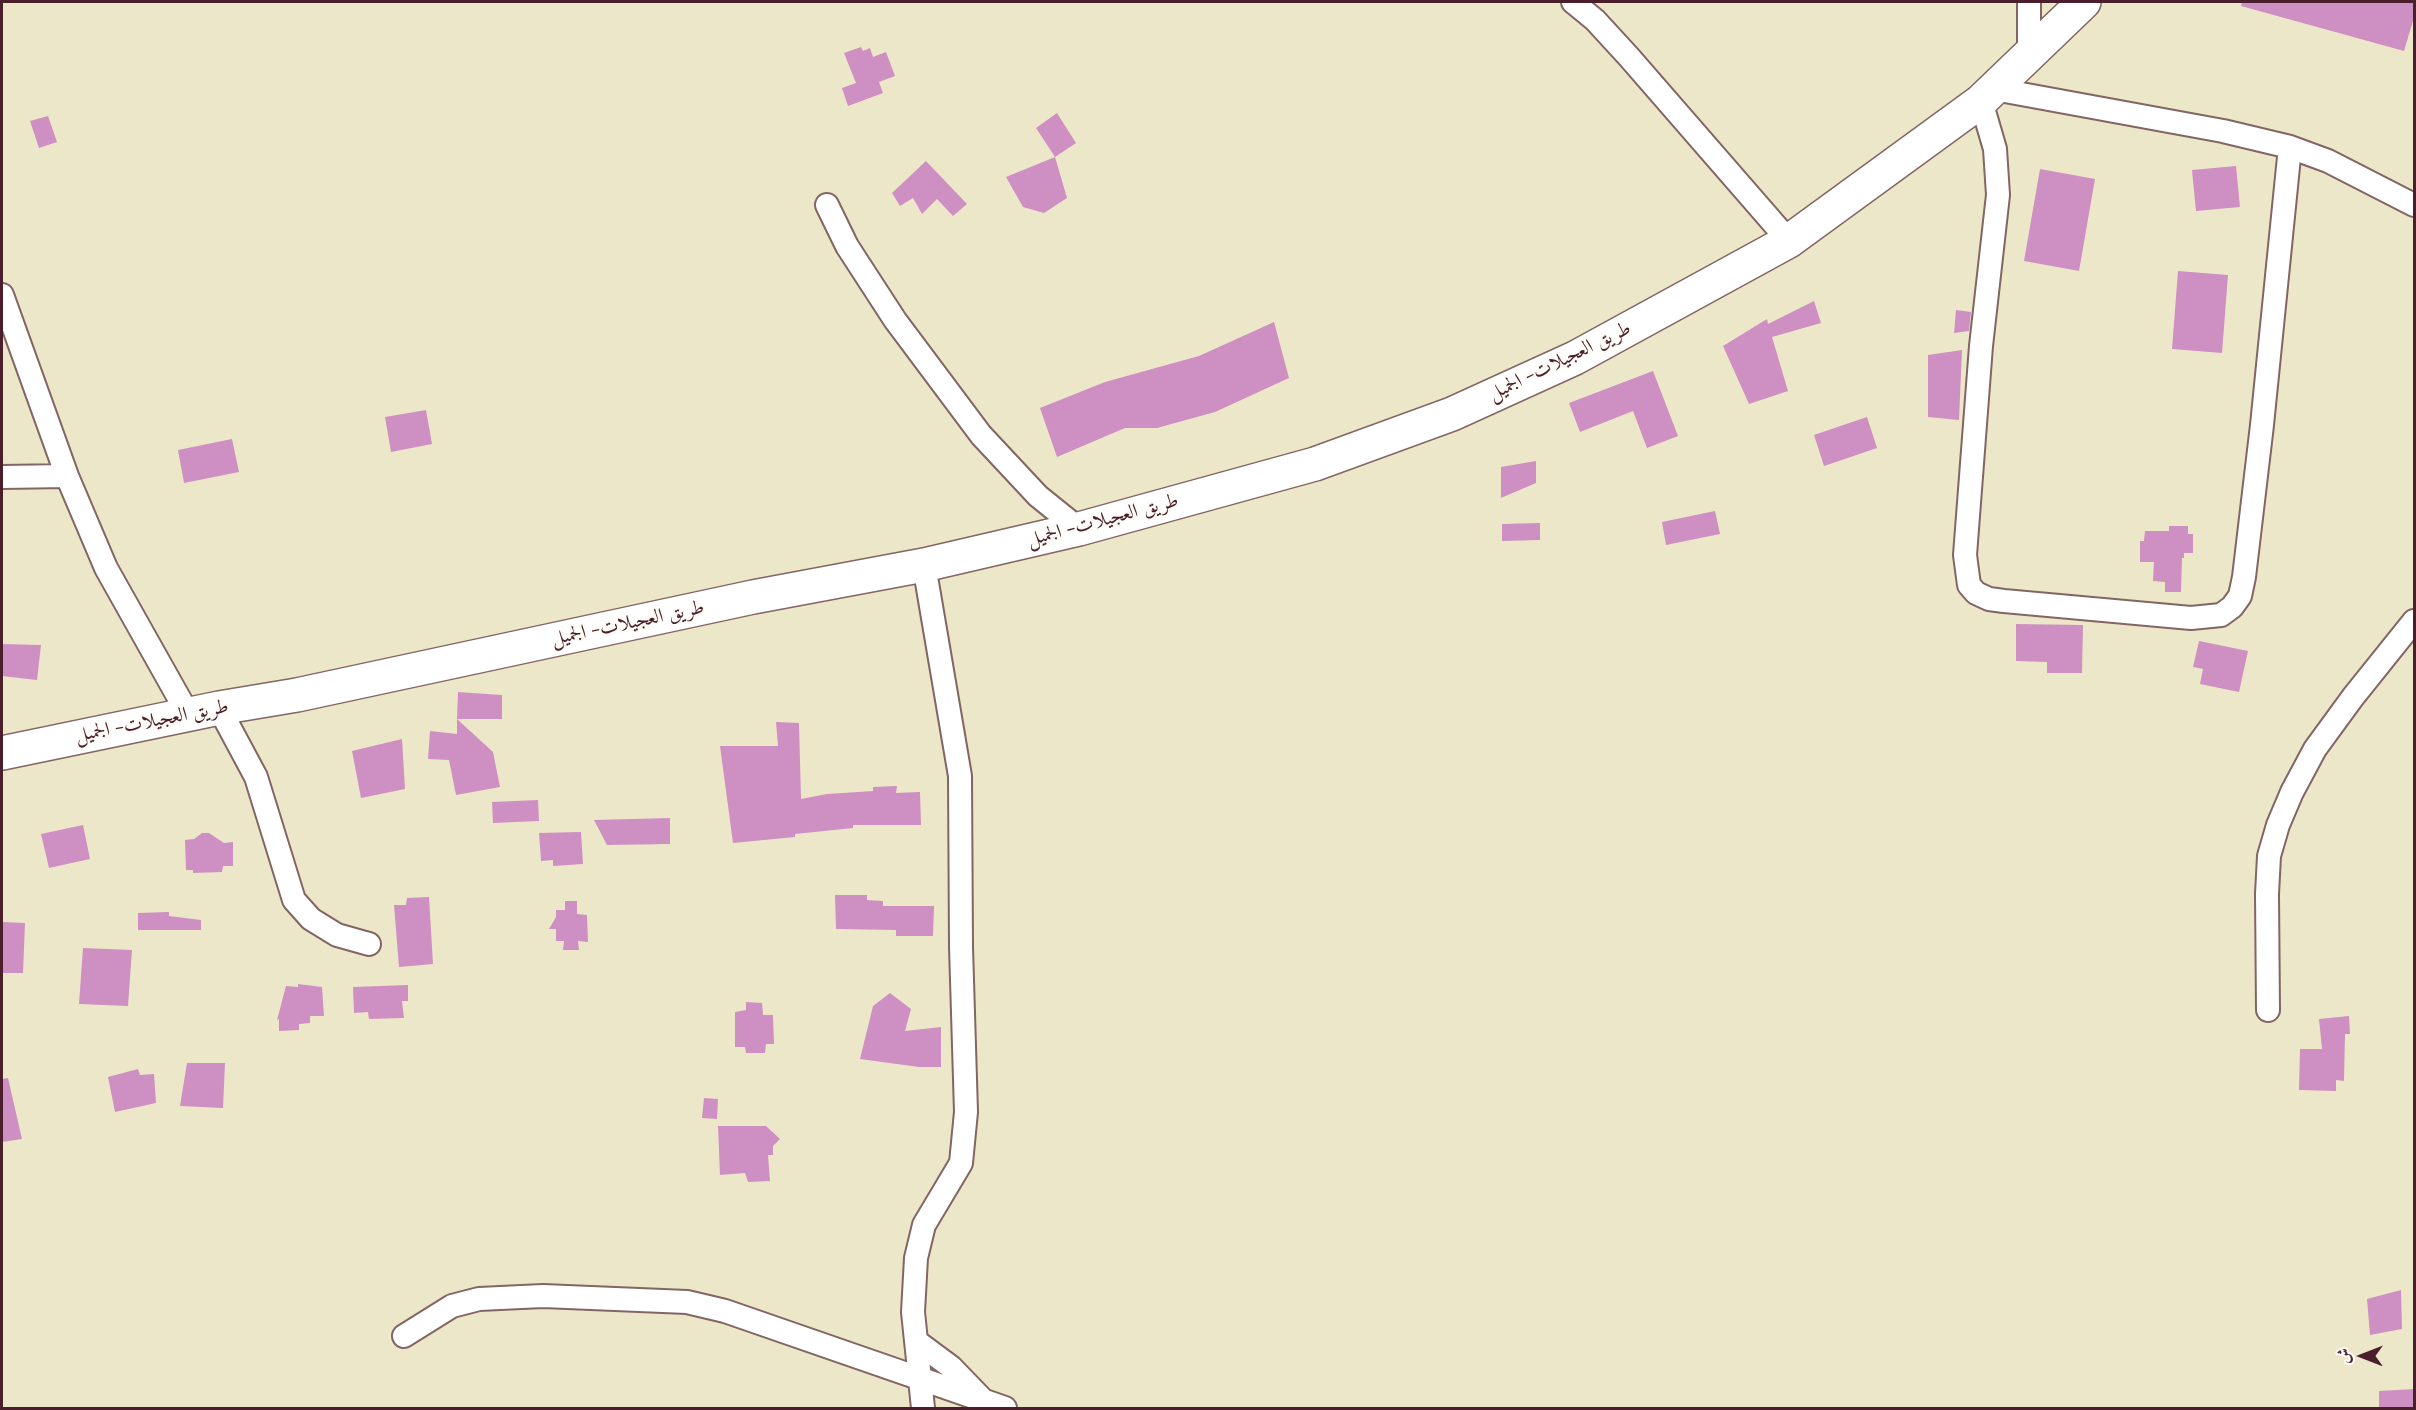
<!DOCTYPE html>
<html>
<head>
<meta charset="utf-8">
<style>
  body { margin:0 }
  #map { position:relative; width:2416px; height:1410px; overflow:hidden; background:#ede7ca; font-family:Cardo,Amiri,serif }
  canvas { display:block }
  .frame { position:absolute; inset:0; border:3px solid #4a1f2b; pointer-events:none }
  .north { position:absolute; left:2332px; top:1326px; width:60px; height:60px; -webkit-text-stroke:4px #fdfcf7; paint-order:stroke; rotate:270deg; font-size:16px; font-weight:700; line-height:24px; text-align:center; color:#4a1f2b }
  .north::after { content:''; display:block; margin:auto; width:21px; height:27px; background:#4a1f2b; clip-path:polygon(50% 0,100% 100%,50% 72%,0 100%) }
</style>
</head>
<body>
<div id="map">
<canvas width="2416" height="1410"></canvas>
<div class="frame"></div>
<div class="north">ش</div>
</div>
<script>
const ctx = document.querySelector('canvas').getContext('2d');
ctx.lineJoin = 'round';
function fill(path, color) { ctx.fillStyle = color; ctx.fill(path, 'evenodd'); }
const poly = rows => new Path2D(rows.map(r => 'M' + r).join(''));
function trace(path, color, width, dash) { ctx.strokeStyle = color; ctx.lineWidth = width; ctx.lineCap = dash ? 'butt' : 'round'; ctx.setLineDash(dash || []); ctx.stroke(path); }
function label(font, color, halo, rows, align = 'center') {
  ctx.font = font + ' Cardo,Amiri,serif'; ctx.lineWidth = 4.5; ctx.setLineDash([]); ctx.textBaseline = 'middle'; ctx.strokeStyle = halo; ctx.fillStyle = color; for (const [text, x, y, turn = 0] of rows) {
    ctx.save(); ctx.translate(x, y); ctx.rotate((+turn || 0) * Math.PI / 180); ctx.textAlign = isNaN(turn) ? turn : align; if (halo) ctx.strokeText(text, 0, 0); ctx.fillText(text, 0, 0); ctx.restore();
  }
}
const building = poly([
  [2242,2,2415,2,2415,14,2404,51,2241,6],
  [861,47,863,51,870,48,873,57,886,52,895,76,879,82,883,93,848,106,842,88,856,83,844,53],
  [1057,113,1076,143,1055,157,1036,128],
  [48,116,57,142,39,148,30,121],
  [1055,157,1067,198,1044,213,1023,207,1006,177],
  [926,161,967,204,953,216,937,199,922,214,913,198,900,206,892,193],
  [2236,166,2240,207,2196,211,2192,170],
  [2040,169,2095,179,2079,271,2024,261],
  [2178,271,2228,275,2222,353,2172,349],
  [1814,301,1821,323,1772,337,1788,391,1749,404,1723,346,1767,319,1768,324],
  [1956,310,1971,312,1969,331,1954,333],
  [1274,322,1289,378,1215,412,1157,428,1125,428,1057,457,1040,408,1105,382,1199,356],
  [1962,350,1959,420,1928,417,1928,355],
  [1653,371,1678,436,1647,448,1633,411,1580,432,1569,403],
  [426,410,432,444,391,452,385,417],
  [1867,417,1877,448,1824,466,1814,435],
  [232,439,239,472,184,483,178,450],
  [1536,461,1536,483,1501,498,1501,467],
  [1715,511,1720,534,1666,545,1662,522],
  [1540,523,1540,540,1502,541,1502,524],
  [2169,526,2188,526,2188,534,2193,534,2193,553,2184,553,2184,558,2182,558,2181,592,2165,592,2165,582,2153,581,2154,562,2140,562,2140,541,2144,541,2145,531,2169,531],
  [2016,624,2083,625,2082,673,2047,673,2047,662,2016,661],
  [2199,641,2248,651,2239,692,2200,684,2203,669,2193,667],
  [2,644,41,645,37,680,2,676],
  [458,692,502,695,502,719,457,719],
  [457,719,493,752,500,787,456,795,449,760,428,759,430,731,457,734],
  [776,722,799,723,801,799,827,794,873,791,873,787,897,786,896,793,920,792,921,825,853,825,853,828,795,834,795,837,733,843,720,746,778,746],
  [402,739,405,789,361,798,352,751],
  [538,800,539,821,493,823,492,802],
  [670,818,670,844,607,845,594,820],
  [83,825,90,859,49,868,41,834],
  [581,832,583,864,553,866,553,860,541,861,539,833],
  [202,833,209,833,224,843,233,842,233,866,223,866,222,872,193,873,193,870,186,870,185,840,194,839],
  [835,895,867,895,867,900,883,901,883,906,934,906,933,936,896,936,896,930,836,929],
  [429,897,433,964,399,967,394,905,406,905,407,898],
  [565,901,577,901,577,914,587,915,588,942,578,941,579,950,563,950,564,941,556,941,556,929,549,929,556,917,556,910,565,910],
  [169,912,169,916,201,920,201,930,138,930,138,913],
  [2,922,25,923,23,973,2,973],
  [83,948,132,950,128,1006,79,1004],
  [298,984,322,987,324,1016,310,1016,310,1023,299,1024,299,1030,279,1031,279,1019,277,1020,286,986,298,987],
  [408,985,408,1001,402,1001,404,1018,369,1019,368,1012,354,1013,353,987],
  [890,993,911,1009,905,1031,941,1027,941,1067,919,1067,860,1059,873,1006],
  [746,1002,762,1003,763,1015,773,1015,774,1044,766,1044,765,1053,746,1053,745,1047,735,1047,735,1012,746,1010],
  [2349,1016,2350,1034,2345,1034,2344,1081,2336,1080,2336,1091,2299,1090,2300,1049,2322,1049,2319,1019],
  [187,1063,225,1063,223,1108,180,1106],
  [138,1069,140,1075,154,1074,156,1103,115,1112,108,1077],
  [8,1078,22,1139,2,1142,2,1079],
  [704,1098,718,1099,717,1119,702,1118],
  [718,1126,766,1126,780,1139,773,1146,773,1155,768,1155,770,1181,748,1182,745,1173,720,1175],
  [2401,1290,2402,1329,2370,1335,2367,1299],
  [2414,1389,2415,1408,2379,1408,2379,1391]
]);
const minor = poly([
  [1573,2,1595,20,1629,57,1789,241],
  [2029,54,2029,2],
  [1994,89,2223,131,2290,147,2328,161,2414,205],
  [1981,101,1995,149,1998,195,1981,346,1965,555,1969,585,1976,593,1989,599,2004,601,2191,618,2221,615,2232,607,2240,596,2244,577,2262,425,2290,147],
  [827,205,847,246,895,320,981,435,1038,496,1079,529],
  [2,295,67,476,106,568,188,714],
  [2,477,67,476],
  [219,708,256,777,294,900,311,919,337,935,369,944],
  [2268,1010,2267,894,2269,856,2278,825,2292,792,2315,749,2353,697,2414,621],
  [404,1336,452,1306,479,1299,543,1296,687,1302,725,1311,1005,1408],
  [916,1341,951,1367,981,1398],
  [923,1408,913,1312,916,1258,924,1225,961,1163,966,1112,961,947,960,776,924,565]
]);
const primary = poly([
  [2,753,219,708,297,695,753,597,924,565,1079,529,1315,464,1452,414,1575,358,1789,241,1981,101,2084,2]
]);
const streetNames = [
  ["طريق العجيلات- الجميل",1560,362,-26],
  ["طريق العجيلات- الجميل",1103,521,-15],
  ["طريق العجيلات- الجميل",628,624,-12],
  ["طريق العجيلات- الجميل",152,722,-11]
];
fill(building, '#ce8fc2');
trace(minor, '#836563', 26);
trace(primary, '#836563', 36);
trace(minor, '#fff', 22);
trace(primary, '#fff', 33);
label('20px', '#4a1f2b', '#fdfcf7', streetNames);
</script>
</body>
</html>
